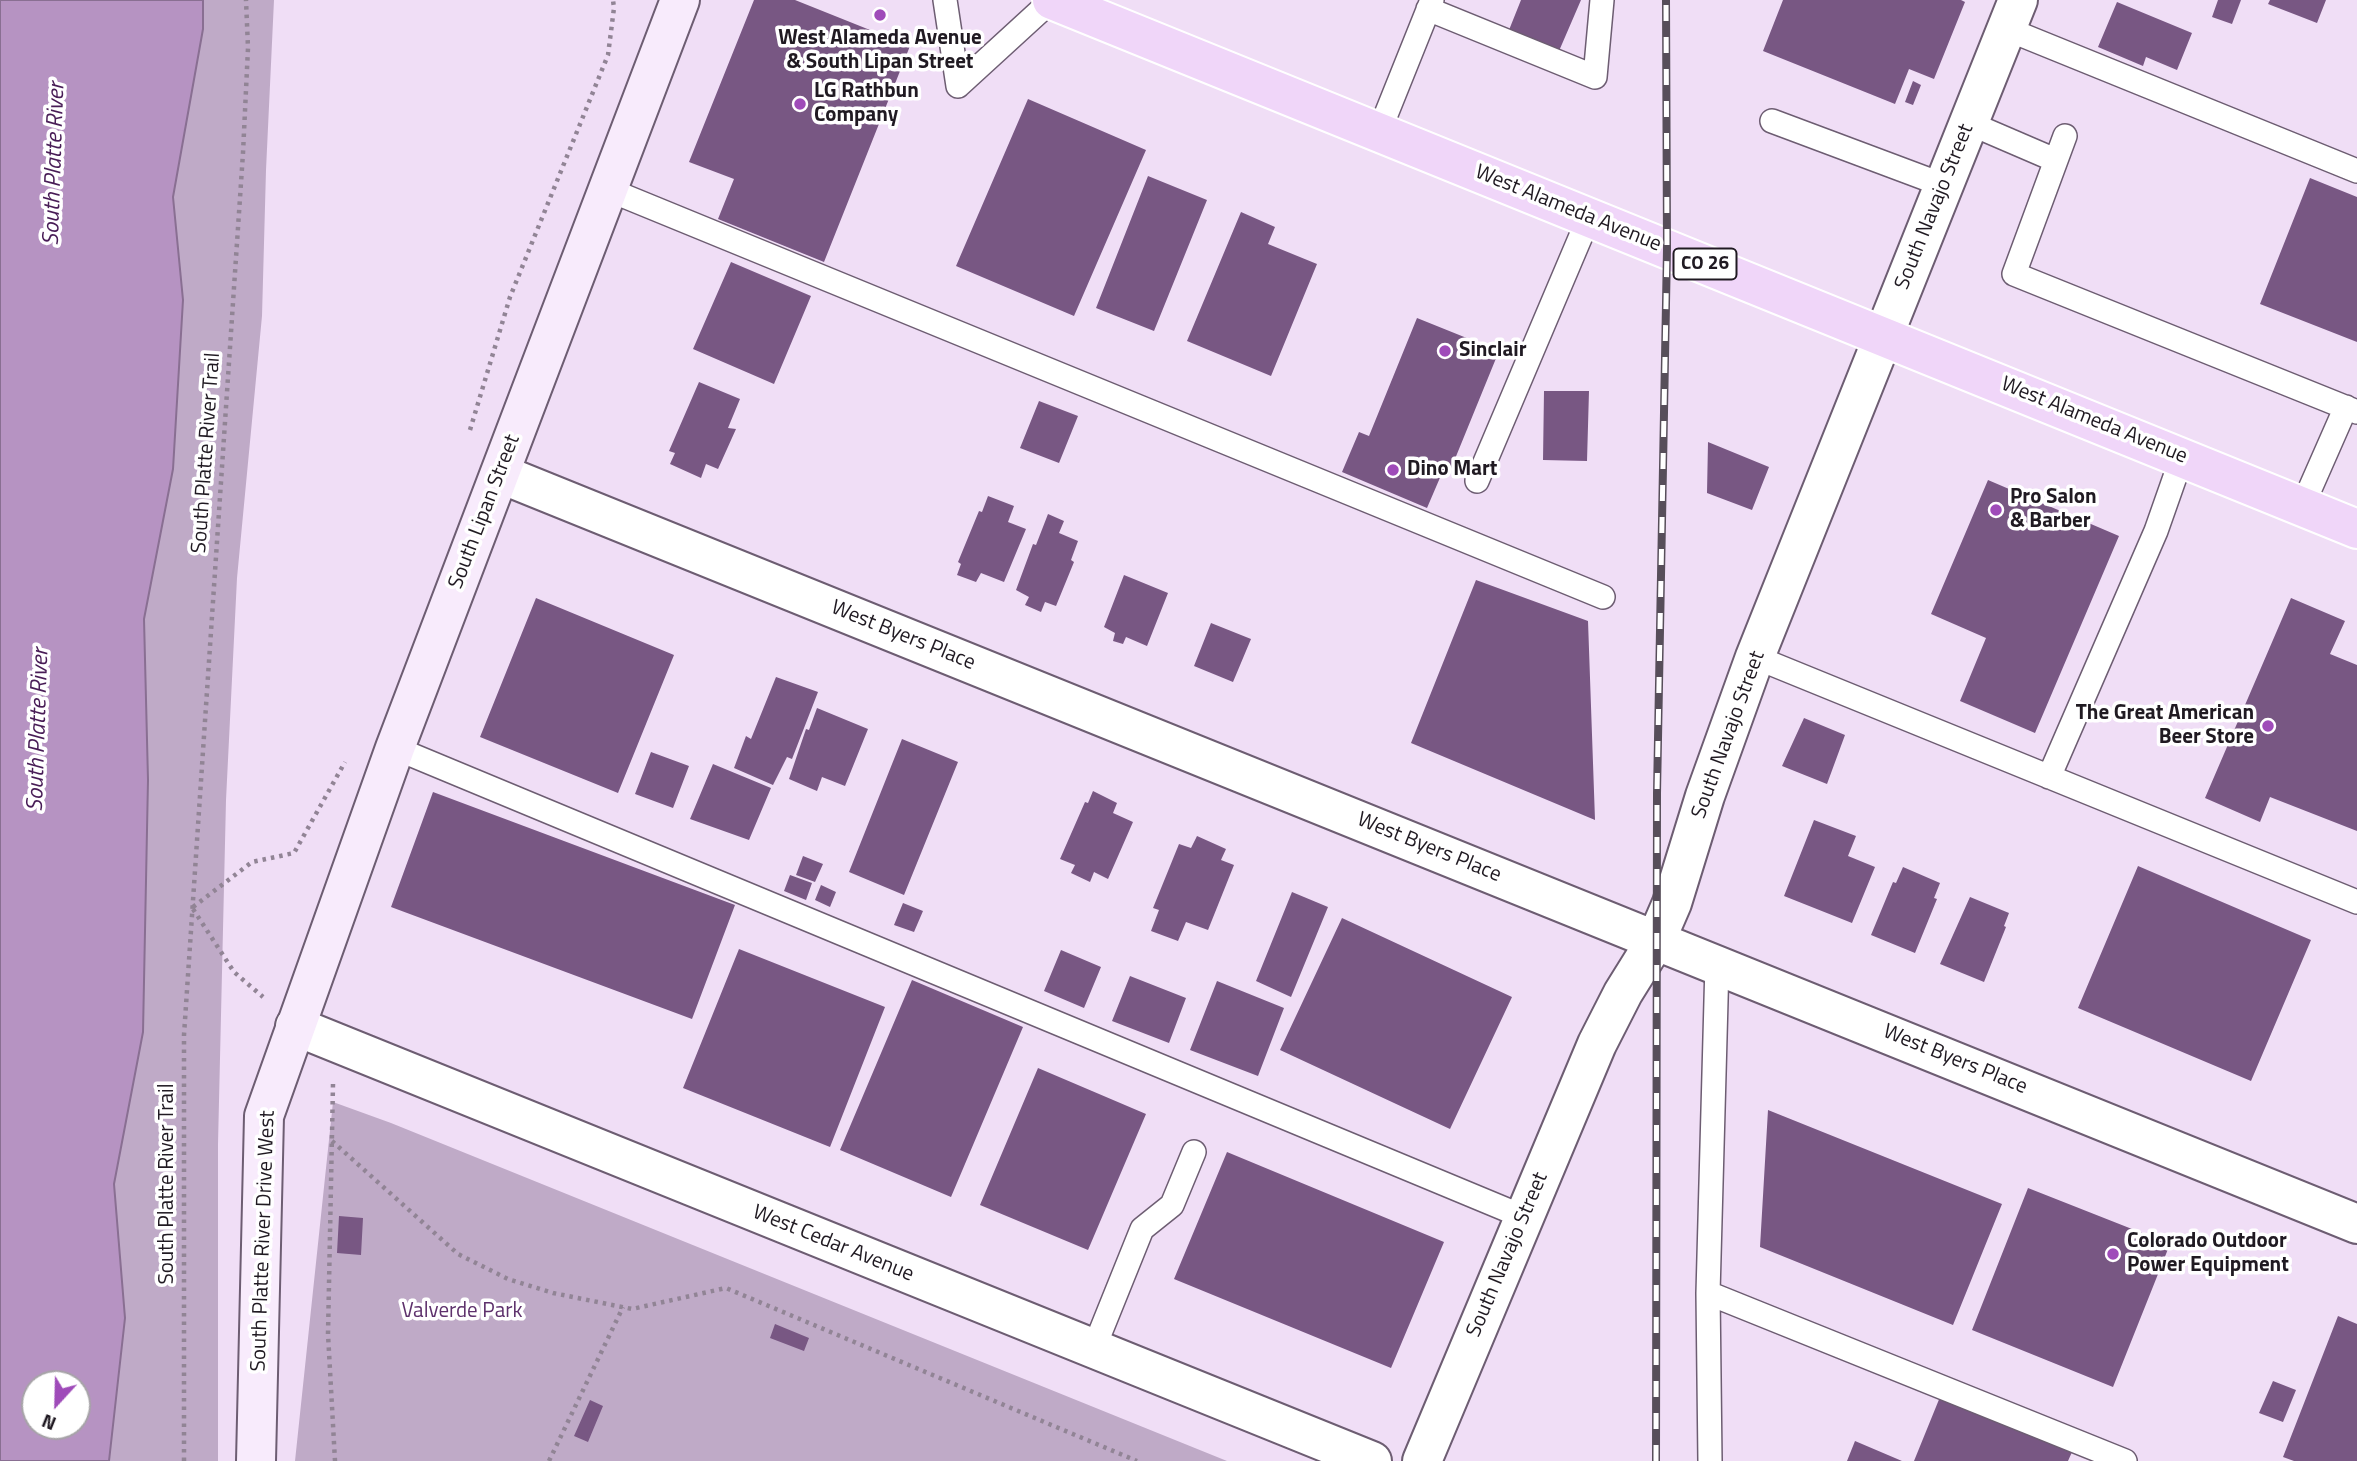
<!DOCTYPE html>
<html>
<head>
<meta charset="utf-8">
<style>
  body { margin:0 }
  #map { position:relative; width:2357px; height:1461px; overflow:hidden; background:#f0def6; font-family:"Titillium Web",sans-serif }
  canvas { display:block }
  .north { position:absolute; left:21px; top:1370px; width:70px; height:70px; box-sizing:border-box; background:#fff; border:2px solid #a6a3a7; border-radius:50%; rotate:202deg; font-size:19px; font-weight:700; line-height:28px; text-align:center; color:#201a22 }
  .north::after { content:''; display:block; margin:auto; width:24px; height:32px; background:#9f4bb9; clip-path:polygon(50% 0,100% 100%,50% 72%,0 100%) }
</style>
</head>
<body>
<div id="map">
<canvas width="2357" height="1461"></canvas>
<div class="north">N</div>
</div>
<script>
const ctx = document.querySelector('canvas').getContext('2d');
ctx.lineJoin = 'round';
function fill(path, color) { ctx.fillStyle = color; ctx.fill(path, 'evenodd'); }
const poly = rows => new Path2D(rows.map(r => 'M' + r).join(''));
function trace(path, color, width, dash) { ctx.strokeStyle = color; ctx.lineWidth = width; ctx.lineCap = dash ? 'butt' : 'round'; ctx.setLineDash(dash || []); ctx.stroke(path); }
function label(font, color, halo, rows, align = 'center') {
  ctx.font = font + ' "Titillium Web",sans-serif'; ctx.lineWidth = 7; ctx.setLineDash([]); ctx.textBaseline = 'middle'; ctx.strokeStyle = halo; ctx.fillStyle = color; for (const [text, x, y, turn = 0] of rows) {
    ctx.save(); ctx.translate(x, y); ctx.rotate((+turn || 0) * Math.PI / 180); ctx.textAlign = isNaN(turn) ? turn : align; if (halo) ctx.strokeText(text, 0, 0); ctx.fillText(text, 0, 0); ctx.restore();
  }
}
const green = poly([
  [203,0,274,0,266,170,262,316,237,578,226,800,218,1144,218,1461,109,1461,125,1318,114,1184,143,1032,148,780,144,619,173,469,183,300,173,198,203,29],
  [333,1102,391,1123,1227,1461,295,1461]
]);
const water = poly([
  [0,0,203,0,203,29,173,197,183,300,173,469,144,619,148,780,143,1032,114,1184,125,1318,109,1461,0,1461,0,0],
  [35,1384,77,1384,77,1426,35,1426,35,1384]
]);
const building = poly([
  [754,0,795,0,910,46,824,262,718,219,734,179,689,162],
  [1521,0,1581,0,1559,51,1509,30],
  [1783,0,1961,0,1965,2,1934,79,1909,69,1895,104,1763,51],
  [2218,0,2241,0,2232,24,2212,17],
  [2270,0,2326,0,2317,23,2268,4],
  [2117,2,2192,33,2177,70,2146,57,2143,66,2098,47],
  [1913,81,1921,85,1913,105,1905,102],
  [1028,99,1146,150,1074,316,956,266],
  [1148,176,1207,200,1154,331,1096,308],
  [2310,178,2357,197,2357,342,2260,304],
  [1241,212,1275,227,1268,244,1317,264,1271,376,1187,341],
  [731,262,811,296,774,384,693,349],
  [1417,318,1499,351,1448,476,1442,473,1427,508,1342,472,1359,432,1369,436],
  [699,382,740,399,728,428,736,429,718,469,706,464,701,478,670,464,675,453,669,451],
  [1544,391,1589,391,1587,461,1543,460],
  [1039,401,1078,416,1059,463,1020,448],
  [1708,442,1769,467,1752,510,1707,493],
  [1988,480,2119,536,2035,733,1960,701,1986,638,1931,614],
  [988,496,1014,506,1008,522,1026,529,1004,582,981,573,976,582,957,575,961,564,958,562,979,511,982,512],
  [1048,514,1064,521,1059,533,1078,541,1071,560,1074,562,1056,606,1045,602,1041,612,1025,605,1029,597,1016,590,1033,544,1036,545],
  [1124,575,1168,593,1147,646,1126,637,1123,644,1113,641,1115,633,1104,627],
  [1476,580,1588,621,1595,820,1411,743],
  [536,598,674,655,618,793,480,737],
  [2291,598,2345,621,2330,654,2357,665,2357,831,2270,797,2260,822,2205,798],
  [1211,623,1251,639,1233,682,1194,666],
  [776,677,818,692,792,759,787,757,773,785,734,768,746,736,751,739],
  [817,708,868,729,845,786,822,777,817,791,789,779,806,729,809,730],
  [1804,718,1845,735,1827,784,1782,766],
  [902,739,958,762,904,895,849,872],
  [651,752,689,766,673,808,635,794],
  [713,764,771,788,749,840,690,819],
  [1093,791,1117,803,1113,813,1133,822,1108,879,1094,872,1090,882,1071,873,1075,865,1060,859,1085,802,1088,803],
  [433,792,735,905,692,1019,391,907],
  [1814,820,1856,836,1848,856,1875,867,1852,923,1784,896],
  [1197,836,1226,849,1221,860,1234,865,1208,930,1186,922,1178,941,1151,931,1159,910,1153,908,1179,844,1191,848],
  [803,856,823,864,815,882,796,875],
  [2138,866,2311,940,2251,1081,2078,1008],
  [1903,867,1940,883,1934,898,1937,899,1915,953,1871,935,1893,882,1896,883],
  [790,875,812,883,806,900,784,891],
  [821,885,836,892,830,907,815,900],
  [1292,892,1328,907,1291,997,1256,981],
  [1970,897,2009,913,2004,926,2006,927,1984,982,1940,964],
  [903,903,923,911,914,932,894,925],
  [1342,918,1512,997,1450,1129,1280,1050],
  [739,949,885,1007,830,1147,683,1088],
  [1061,950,1101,967,1084,1008,1044,991],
  [1130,976,1186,998,1169,1043,1112,1021],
  [912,980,1023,1027,951,1197,840,1150],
  [1217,981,1284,1008,1258,1076,1190,1050],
  [1038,1068,1146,1114,1088,1250,980,1205],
  [1768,1110,2002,1204,1953,1325,1760,1247],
  [1227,1152,1444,1242,1391,1368,1174,1279],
  [2028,1188,2170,1244,2113,1387,1972,1330],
  [339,1216,363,1218,361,1255,337,1253],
  [2338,1316,2357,1324,2357,1461,2294,1461,2283,1457],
  [775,1324,809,1338,804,1351,770,1338],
  [2273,1381,2296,1390,2283,1422,2259,1413],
  [1940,1397,2072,1452,2068,1461,1914,1461],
  [590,1400,603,1406,588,1442,574,1436],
  [1855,1441,1902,1461,1847,1461]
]);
const path = poly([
  [470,430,510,297,608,55,614,8,613,0],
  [193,907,252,862,294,853,345,762],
  [193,909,234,972,263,997],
  [333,1084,328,1334,335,1461],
  [332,1141,458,1254,508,1279,553,1293,632,1309,726,1288,1137,1461],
  [184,1461,184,1035,243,153,248,48,246,0],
  [549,1461,623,1307]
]);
const lane = poly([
  [945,0,958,86],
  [1428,9,1595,77,1602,0],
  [2007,29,2357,171],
  [958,86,1052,0],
  [1772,121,1943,185],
  [1969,123,2055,160],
  [1379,132,1432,0],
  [2065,136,2014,274,2357,412],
  [607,189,1603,597],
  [1477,481,1589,217],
  [2302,507,2346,407],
  [1755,657,2357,902],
  [395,748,1524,1217],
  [2049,777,2156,531,2182,457],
  [1708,1293,2125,1461],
  [1094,1348,1142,1229,1172,1205,1194,1152],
  [1710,1461,1708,1293,1717,964]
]);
const street = poly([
  [501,474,2357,1224],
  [295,1026,1372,1461],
  [1422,1461,1597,1044,1623,993,1656,940,1672,903,1705,796,1755,657,2018,0]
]);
const secondary = poly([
  [256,1461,264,1116,395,748,680,0]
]);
const primary = poly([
  [1052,0,2357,529]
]);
const rail = poly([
  [1656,1461,1657,793,1667,249,1666,0]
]);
const markers = [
  [880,15,7,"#9f4bb9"],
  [800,104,7,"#9f4bb9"],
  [1445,351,7,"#9f4bb9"],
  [1393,470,7,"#9f4bb9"],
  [1996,510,7,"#9f4bb9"],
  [2268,726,7,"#9f4bb9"],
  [2113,1254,7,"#9f4bb9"]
];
const shields = [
  [1705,264,63]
];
const shieldNames = [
  ["CO 26",1705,264]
];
const poiNames = [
  ["West Alameda Avenue",880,39,"center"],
  ["& South Lipan Street",880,63,"center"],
  ["LG Rathbun",814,92],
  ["Company",814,116],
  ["Sinclair",1459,351],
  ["Dino Mart",1407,470],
  ["Pro Salon",2010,498],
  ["& Barber",2010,522],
  ["The Great American",2254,714,"right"],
  ["Beer Store",2254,738,"right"],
  ["Colorado Outdoor",2127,1242],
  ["Power Equipment",2127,1266]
];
const streetNames = [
  ["South Navajo Street",1935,207,-68],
  ["West Alameda Avenue",1568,209,22],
  ["West Alameda Avenue",2094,421,22],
  ["South Platte River Trail",207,453,-86],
  ["South Lipan Street",485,512,-69],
  ["West Byers Place",903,636,22],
  ["South Navajo Street",1729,735,-70],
  ["West Byers Place",1429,848,22],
  ["West Byers Place",1955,1060,22],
  ["South Platte River Trail",168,1184,-90],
  ["South Platte River Drive West",264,1241,-88],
  ["West Cedar Avenue",833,1244,22],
  ["South Navajo Street",1508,1255,-67]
];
const parkNames = [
  ["Valverde Park",462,1312]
];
const waterNames = [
  ["South Platte River",55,164,-88],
  ["South Platte River",39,730,-88]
];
fill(green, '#bfaac7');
fill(water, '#b693c2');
trace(water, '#896f92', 2);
fill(building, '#785783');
trace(lane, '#6d5d72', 26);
trace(street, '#6d5d72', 42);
trace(secondary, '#6d5d72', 42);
trace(primary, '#fff', 42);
trace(path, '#918495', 4.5, [3.5, 5]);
trace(lane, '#fff', 23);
trace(street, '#fff', 38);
trace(secondary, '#f8ebfc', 38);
trace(primary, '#f0d6f9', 38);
trace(rail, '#574e5a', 8);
trace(rail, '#fff', 5, [16]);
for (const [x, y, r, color] of markers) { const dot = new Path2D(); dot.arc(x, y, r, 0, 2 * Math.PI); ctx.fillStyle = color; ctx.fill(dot); trace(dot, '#fff', 2.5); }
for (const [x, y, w] of shields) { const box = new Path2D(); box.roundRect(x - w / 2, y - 15.5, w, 31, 5); ctx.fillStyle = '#fff'; ctx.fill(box); trace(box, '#201a22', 2); }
label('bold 19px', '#201a22', null, shieldNames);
label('bold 21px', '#201a22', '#fff', poiNames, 'left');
label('21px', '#201a22', '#fff', streetNames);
label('21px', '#5e316c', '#fff', parkNames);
label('italic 23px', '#481c56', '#fff', waterNames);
</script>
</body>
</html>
